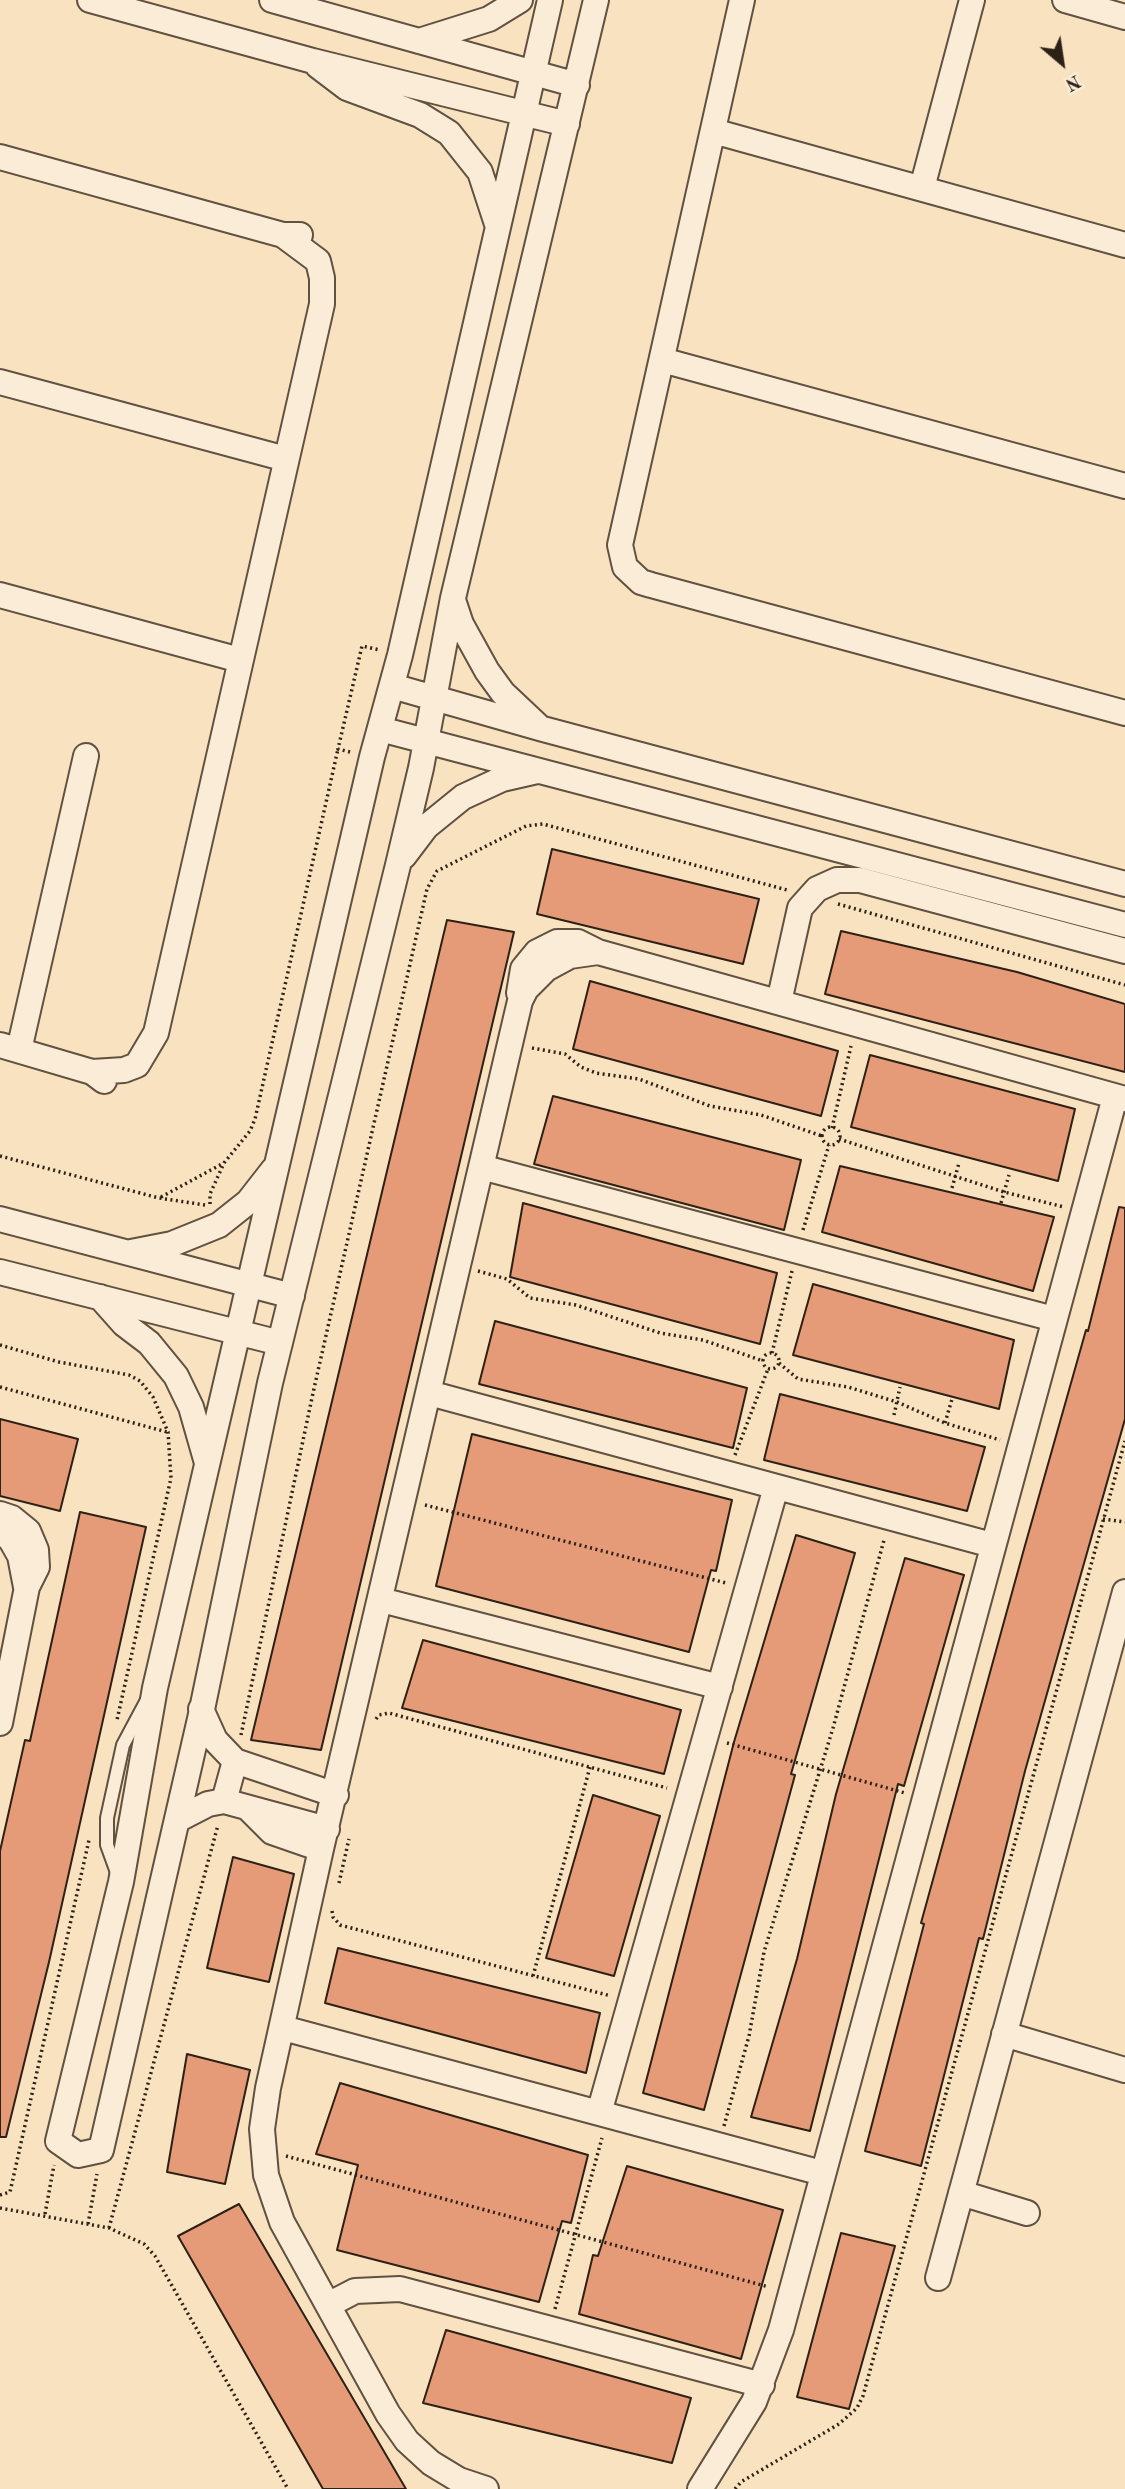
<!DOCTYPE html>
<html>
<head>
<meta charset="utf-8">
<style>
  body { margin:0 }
  #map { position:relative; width:1125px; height:2489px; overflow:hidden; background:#f8e2c0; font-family:"Old Standard TT",serif }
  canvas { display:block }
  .north { position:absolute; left:1027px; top:28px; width:70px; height:70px; -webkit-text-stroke:5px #faecd6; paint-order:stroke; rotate:151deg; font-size:19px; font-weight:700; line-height:28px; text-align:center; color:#2d2116 }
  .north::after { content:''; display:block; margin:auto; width:24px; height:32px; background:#2d2116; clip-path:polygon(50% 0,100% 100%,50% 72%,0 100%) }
</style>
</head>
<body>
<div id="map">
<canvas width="1125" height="2489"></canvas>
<div class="north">N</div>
</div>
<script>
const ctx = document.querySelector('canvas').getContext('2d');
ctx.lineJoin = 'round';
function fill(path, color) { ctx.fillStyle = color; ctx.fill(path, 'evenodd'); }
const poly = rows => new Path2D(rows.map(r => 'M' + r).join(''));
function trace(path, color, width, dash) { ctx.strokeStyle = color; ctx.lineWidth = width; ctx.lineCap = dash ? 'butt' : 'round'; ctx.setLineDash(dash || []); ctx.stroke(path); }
const building = poly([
  [552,849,759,899,743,964,537,914,552,849],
  [447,920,514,932,321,1750,251,1740,447,920],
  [841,931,1017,972,1125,1004,1125,1072,825,994,841,931],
  [590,981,838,1051,821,1116,573,1049,590,981],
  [870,1055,1075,1109,1058,1181,851,1127,870,1055],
  [553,1096,801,1160,784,1230,534,1164,553,1096],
  [840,1166,1054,1217,1033,1291,822,1232,840,1166],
  [523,1203,777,1273,760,1344,510,1277,523,1203],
  [1119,1207,1125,1208,1125,1419,1025,1771,983,1939,979,1938,921,2166,865,2151,924,1924,921,1923,1024,1549,1086,1330,1088,1331,1119,1207],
  [813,1284,1014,1340,999,1409,793,1355,813,1284],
  [495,1321,747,1388,733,1448,479,1384,495,1321],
  [780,1394,985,1447,967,1511,764,1460,780,1394],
  [0,1419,78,1439,60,1511,0,1496,0,1419],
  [472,1434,732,1500,716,1571,711,1570,689,1652,436,1586,472,1434],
  [80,1512,146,1527,49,1962,6,2137,0,2137,0,1851,25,1740,30,1741,80,1512],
  [796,1535,855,1553,791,1774,795,1775,704,2110,643,2093,734,1742,796,1535],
  [905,1558,964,1575,904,1786,898,1784,810,2131,751,2117,797,1959,836,1794,905,1558],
  [423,1640,681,1710,664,1774,402,1708,423,1640],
  [593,1795,660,1816,614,1976,546,1958,593,1795],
  [233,1857,294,1874,269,1982,207,1968,233,1857],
  [338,1948,600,2013,586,2073,325,2003,338,1948],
  [187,2054,250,2070,225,2184,167,2172,187,2054],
  [340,2083,588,2155,571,2223,562,2221,539,2302,337,2250,358,2165,316,2154,340,2083],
  [627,2166,783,2210,741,2359,579,2314,593,2255,598,2256,627,2166],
  [239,2204,406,2489,323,2489,178,2236,239,2204],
  [841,2233,895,2246,849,2409,797,2397,841,2233],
  [446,2330,691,2398,672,2463,423,2403,446,2330]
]);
const path = poly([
  [350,752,338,749,362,646,380,650],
  [838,904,1125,985],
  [532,1048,565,1054,581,1067,596,1073,639,1079,710,1106,761,1115,822,1136],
  '822 1136a9 9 0 1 1 18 0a9 9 0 1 1-18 0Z',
  [832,1128,851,1046],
  [839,1139,1004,1192,1064,1207],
  [0,1156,159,1198,205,1205],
  [952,1188,959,1163],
  [161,1197,222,1164],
  [1001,1203,1009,1175],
  [210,1204,210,1194,224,1163,250,1131,255,1119,338,749],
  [803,1230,829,1145],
  [478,1271,507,1279,530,1298,576,1305,660,1333,703,1340,763,1361],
  [0,1345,59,1362,129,1375,140,1381,153,1397,168,1432,171,1478,117,1720],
  [772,1353,792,1271],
  '763 1361a8 8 0 1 1 16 0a8 8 0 1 1-16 0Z',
  [779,1363,798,1379,848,1387,897,1402,945,1423,1000,1440],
  [0,1387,167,1432],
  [894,1415,900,1387],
  [945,1423,952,1399],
  [735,1455,768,1369],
  [425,1505,726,1583],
  [1103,1519,1125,1522],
  [376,1719,379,1715,389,1713,667,1788],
  [241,1735,313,1393,427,889,437,871,526,826,543,824,787,890],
  [727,1743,905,1793],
  [339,1883,349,1839],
  [332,1911,333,1917,340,1925,611,1996],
  [533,1976,590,1767],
  [724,2126,749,2036,764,1952,833,1728,884,1540],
  [286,2156,769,2287],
  [0,2195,10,2192,89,1840],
  [0,2208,109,2228,144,2244,155,2256,288,2489],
  [45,2214,54,2165],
  [88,2224,97,2174],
  [109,2228,218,1825],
  [555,2309,602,2138],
  [735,2489,741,2482,839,2424,857,2408,863,2396,1125,1441]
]);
const lane = poly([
  [119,1878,107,1845,107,1818,123,1745,147,1700]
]);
const street = poly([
  [90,0,313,61,567,124],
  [272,0,577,85],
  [550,0,400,655,372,757,155,1688,121,1882,58,2141,78,2155,101,2150,200,1719,270,1383,398,865,421,768,453,598,596,0],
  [742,0,620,545,625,567,641,582,651,585,1125,713],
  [1065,0,1125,17],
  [419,41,489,19,520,0],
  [318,66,347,88,420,115,449,133,480,172,497,224],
  [713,131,1125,245],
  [0,157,283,235,300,235],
  [922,188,972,0],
  [662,360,1125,486],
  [0,382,286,459],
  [0,595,240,660],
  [453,600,461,624,487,671,503,693,537,725],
  [392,686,543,729,1125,884],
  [380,729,1125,925],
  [404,856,426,827,463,797,502,779,537,771],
  [519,993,523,969,537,952,557,942,578,942,598,952,1125,1099],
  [779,1002,800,908,817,889,837,880,860,880,1125,951],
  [0,1045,92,1072,104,1081],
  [19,1050,86,756],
  [92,1072,124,1070,137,1065,156,1033,322,304,322,278,318,261,283,235],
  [481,1167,1054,1319],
  [0,1219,292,1296],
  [131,1252,172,1244,219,1225,248,1202,273,1170],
  [0,1272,280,1343],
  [100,1297,124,1324,149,1343,176,1376,191,1407,207,1463],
  [429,1393,992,1545],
  [0,1514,12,1518,28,1531,36,1550,37,1567,27,1587,0,1723],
  [0,1530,11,1540,20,1556,26,1587],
  [381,1600,720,1687],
  [201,1709,215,1740,235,1761,336,1795],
  [224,1801,235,1761],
  [248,1808,272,1832,321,1849],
  [177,1820,208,1804,224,1801,327,1829],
  [283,2028,822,2173],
  [1004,2034,1125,2070],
  [599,2113,776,1487],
  [961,2193,1027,2213],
  [938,2278,1125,1592],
  [328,2305,355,2291,400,2289,762,2385],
  [486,2489,459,2480,431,2463,407,2441,388,2414,282,2222,266,2175,262,2129,268,2088,321,1849,520,1001,526,989,546,969,570,956,598,952],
  [700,2489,754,2402,781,2330,1115,1097]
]);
fill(building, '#e59a78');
trace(building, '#2d2116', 2);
trace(lane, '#605140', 16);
trace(street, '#605140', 28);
trace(path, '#2d2116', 3.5, [2, 3.5]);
trace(lane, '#faecd6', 12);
trace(street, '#faecd6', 24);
</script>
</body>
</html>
